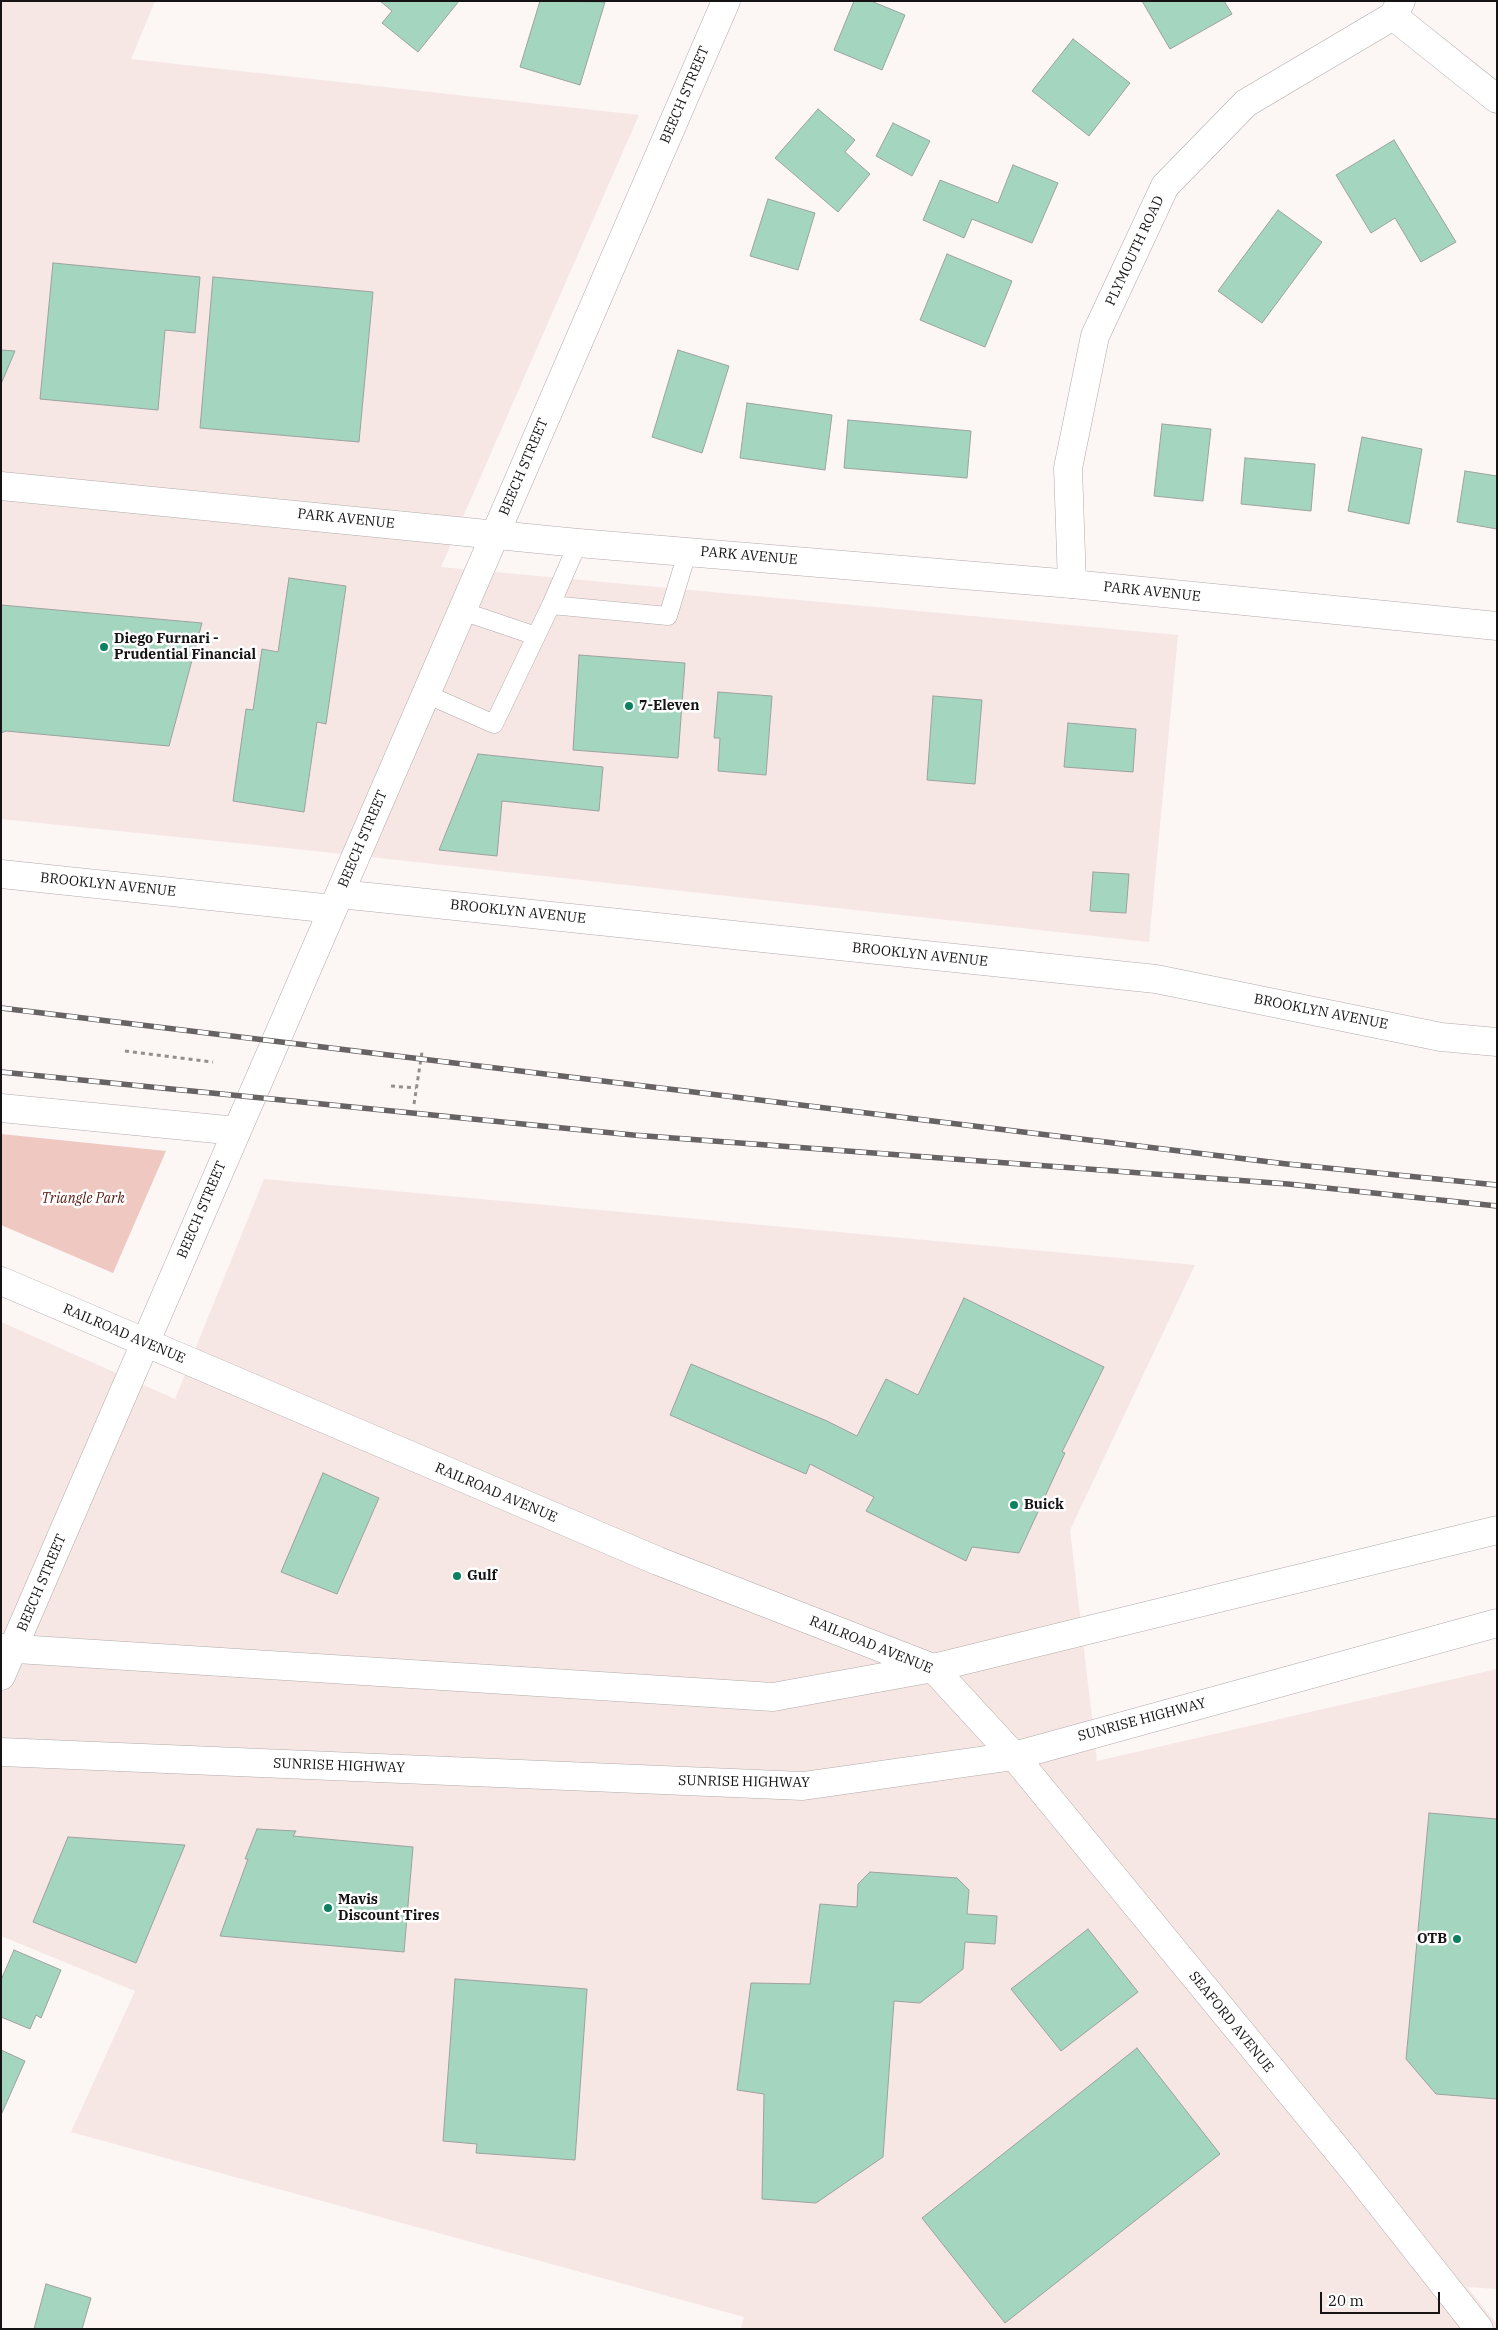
<!DOCTYPE html>
<html>
<head>
<meta charset="utf-8">
<style>
  body { margin:0 }
  #map { position:relative; width:1498px; height:2330px; overflow:hidden; background:#fcf6f5; font-family:"IBM Plex Serif",serif }
  canvas { display:block }
  .frame { position:absolute; inset:0; border:2px solid #151313; pointer-events:none }
  .scale { position:absolute; left:1320px; top:2292px; width:120px; height:22px; box-sizing:border-box; border:2px solid #151313; border-top:0; padding-left:6px; font-size:15px; line-height:18px; white-space:nowrap; color:#151313; -webkit-text-stroke:4px #fff; paint-order:stroke }
</style>
</head>
<body>
<div id="map">
<canvas width="1498" height="2330"></canvas>
<div class="frame"></div>
<div class="scale">20 m</div>
</div>
<script>
const ctx = document.querySelector('canvas').getContext('2d');
ctx.lineJoin = 'round';
function fill(path, color) { ctx.fillStyle = color; ctx.fill(path, 'evenodd'); }
const poly = rows => new Path2D(rows.map(r => 'M' + r).join(''));
function trace(path, color, width, dash) { ctx.strokeStyle = color; ctx.lineWidth = width; ctx.lineCap = dash ? 'butt' : 'round'; ctx.setLineDash(dash || []); ctx.stroke(path); }
function label(font, color, halo, rows, align = 'center') {
  ctx.font = font + ' "IBM Plex Serif",serif'; ctx.lineWidth = 5; ctx.setLineDash([]); ctx.textBaseline = 'middle'; ctx.strokeStyle = halo; ctx.fillStyle = color; for (const [text, x, y, turn = 0] of rows) {
    ctx.save(); ctx.translate(x, y); ctx.rotate((+turn || 0) * Math.PI / 180); ctx.textAlign = isNaN(turn) ? turn : align; if (halo) ctx.strokeText(text, 0, 0); ctx.fillText(text, 0, 0); ctx.restore();
  }
}
const built = poly([
  [1,1,155,1,131,59,639,115,441,567,1178,635,1149,942,315,851,1,819],
  [264,1179,1195,1265,1070,1530,1097,1761,1497,1669,1497,2289,1467,2287,1497,2324,1497,2329,741,2329,744,2317,71,2132,135,1991,1,1936,1,1322,175,1399]
]);
const green = poly([
  [1,1134,166,1151,113,1273,1,1225]
]);
const building = poly([
  [380,1,459,1,418,52,382,23,392,11,380,1],
  [540,1,605,2,580,85,520,67,540,1],
  [854,1,871,1,905,15,882,70,834,50,854,1],
  [1142,1,1224,1,1232,14,1170,49,1142,1],
  [1073,39,1130,83,1089,136,1032,91,1073,39],
  [818,109,855,140,845,152,870,174,838,212,775,158,818,109],
  [893,123,930,141,912,176,876,156,893,123],
  [1394,140,1456,242,1421,262,1395,218,1371,233,1336,175,1394,140],
  [1013,165,1058,183,1032,243,972,219,964,238,923,220,940,180,998,203,1013,165],
  [768,199,815,213,798,270,750,256,768,199],
  [1278,210,1322,242,1262,323,1218,291,1278,210],
  [947,254,1012,281,985,347,920,320,947,254],
  [53,263,200,277,195,333,165,330,158,410,40,399,53,263],
  [213,277,373,292,359,442,200,428,213,277],
  [1,350,15,351,1,384,1,350],
  [678,350,729,366,702,453,652,437,678,350],
  [747,403,832,415,825,470,740,458,747,403],
  [848,420,971,431,967,478,844,468,848,420],
  [1162,424,1211,429,1203,501,1154,496,1162,424],
  [1362,437,1422,449,1409,524,1348,511,1362,437],
  [1245,458,1315,464,1311,511,1241,504,1245,458],
  [1465,471,1497,476,1497,529,1457,522,1465,471],
  [289,578,346,586,326,724,317,722,304,812,233,801,246,709,253,710,262,649,278,652,289,578],
  [1,605,202,623,169,746,6,731,1,733,1,605],
  [579,655,685,663,678,758,573,750,579,655],
  [718,692,772,696,766,775,718,771,720,738,714,738,718,692],
  [933,696,982,700,975,784,927,780,933,696],
  [1068,723,1136,729,1133,772,1064,767,1068,723],
  [478,754,603,767,599,811,502,801,497,856,439,850,478,754],
  [1093,872,1129,874,1126,913,1090,911,1093,872],
  [964,1298,1104,1367,1062,1452,1065,1453,1019,1553,972,1547,966,1561,866,1511,874,1497,810,1464,806,1474,670,1415,691,1364,827,1421,857,1436,886,1379,918,1395,964,1298],
  [323,1473,379,1498,337,1594,281,1572,323,1473],
  [1429,1813,1496,1819,1497,1816,1497,2099,1436,2094,1406,2059,1429,1813],
  [257,1829,296,1831,293,1836,413,1847,404,1952,220,1936,248,1859,245,1859,257,1829],
  [68,1837,185,1845,136,1963,33,1922,68,1837],
  [870,1872,957,1878,969,1890,967,1914,997,1916,995,1944,965,1942,963,1969,920,2003,894,2001,883,2157,816,2203,762,2199,764,2094,737,2090,751,1983,810,1984,820,1904,857,1907,858,1884,870,1872],
  [1088,1929,1138,1992,1061,2051,1011,1989,1088,1929],
  [14,1950,61,1970,41,2018,36,2015,30,2029,1,2017,1,1980,14,1950],
  [455,1979,587,1989,575,2160,476,2153,477,2144,443,2141,455,1979],
  [1137,2048,1220,2154,1005,2323,922,2218,1137,2048],
  [1,2050,25,2061,1,2115,1,2050],
  [46,2284,91,2298,82,2329,34,2329,46,2284]
]);
const path = poly([
  [125,1051,213,1062],
  [391,1086,416,1088],
  [414,1104,422,1052]
]);
const lane = poly([
  [551,605,578,543],
  [462,611,536,636],
  [426,694,494,724,551,605,668,616,688,550]
]);
const street = poly([
  [1393,16,1497,99],
  [1072,584,1068,468,1095,336,1165,186,1246,103,1393,16,1401,1],
  [1,874,333,909],
  [340,894,1156,979,1441,1037,1497,1042],
  [1,1108,237,1131],
  [1,1281,658,1561,933,1668,1014,1756,1353,2169,1479,2329],
  [1,1676,726,1]
]);
const secondary = poly([
  [1,486,578,543,1072,584,1497,626]
]);
const highway = poly([
  [1,1648,773,1697,933,1668,1497,1530],
  [1,1752,803,1786,1014,1756,1497,1623]
]);
const rail = poly([
  [1,1008,1287,1164,1497,1185],
  [1,1072,633,1135,1288,1184,1497,1206]
]);
const markers = [
  [104,647,5,"#0b8160"],
  [629,706,5,"#0b8160"],
  [1014,1505,5,"#0b8160"],
  [457,1576,5,"#0b8160"],
  [328,1908,5,"#0b8160"],
  [1457,1939,5,"#0b8160"]
];
const streetNames = [
  ["BEECH STREET",685,95,-67],
  ["PLYMOUTH ROAD",1135,251,-65],
  ["BEECH STREET",524,467,-67],
  ["PARK AVENUE",346,519,6],
  ["PARK AVENUE",749,556,5],
  ["PARK AVENUE",1152,592,6],
  ["BEECH STREET",363,839,-67],
  ["BROOKLYN AVENUE",108,885,6],
  ["BROOKLYN AVENUE",518,912,6],
  ["BROOKLYN AVENUE",920,955,6],
  ["BROOKLYN AVENUE",1321,1012,11],
  ["BEECH STREET",202,1210,-67],
  ["RAILROAD AVENUE",124,1334,23],
  ["RAILROAD AVENUE",496,1493,23],
  ["BEECH STREET",42,1583,-67],
  ["RAILROAD AVENUE",871,1645,22],
  ["SUNRISE HIGHWAY",1142,1720,-15],
  ["SUNRISE HIGHWAY",339,1766,2],
  ["SUNRISE HIGHWAY",744,1782,1],
  ["SEAFORD AVENUE",1231,2022,51]
];
const poiNames = [
  ["Diego Furnari -",114,639],
  ["Prudential Financial",114,655],
  ["7-Eleven",639,706],
  ["Buick",1024,1505],
  ["Gulf",467,1576],
  ["Mavis",338,1900],
  ["Discount Tires",338,1916],
  ["OTB",1447,1939,"right"]
];
const parkNames = [
  ["Triangle Park",83,1199]
];
fill(built, '#f6e7e5');
fill(green, '#eec8c1');
fill(building, '#a3d5bf');
trace(building, '#9da2a0', 1);
trace(lane, '#b1abaa', 19);
trace(street, '#b1abaa', 29);
trace(secondary, '#b1abaa', 29);
trace(highway, '#b1abaa', 29);
trace(path, '#938f8f', 3, [4, 4]);
trace(lane, '#fff', 18);
trace(street, '#fff', 28);
trace(secondary, '#fff', 28);
trace(highway, '#fff', 28);
trace(rail, '#676363', 5.5);
trace(rail, '#fff', 4, [11]);
for (const [x, y, r, color] of markers) { const dot = new Path2D(); dot.arc(x, y, r, 0, 2 * Math.PI); ctx.fillStyle = color; ctx.fill(dot); trace(dot, '#fff', 2); }
label('14px', '#151313', '#fff', streetNames);
label('bold 14px', '#151313', '#fff', poiNames, 'left');
label('italic 14px', '#561a13', '#fff', parkNames);
</script>
</body>
</html>
